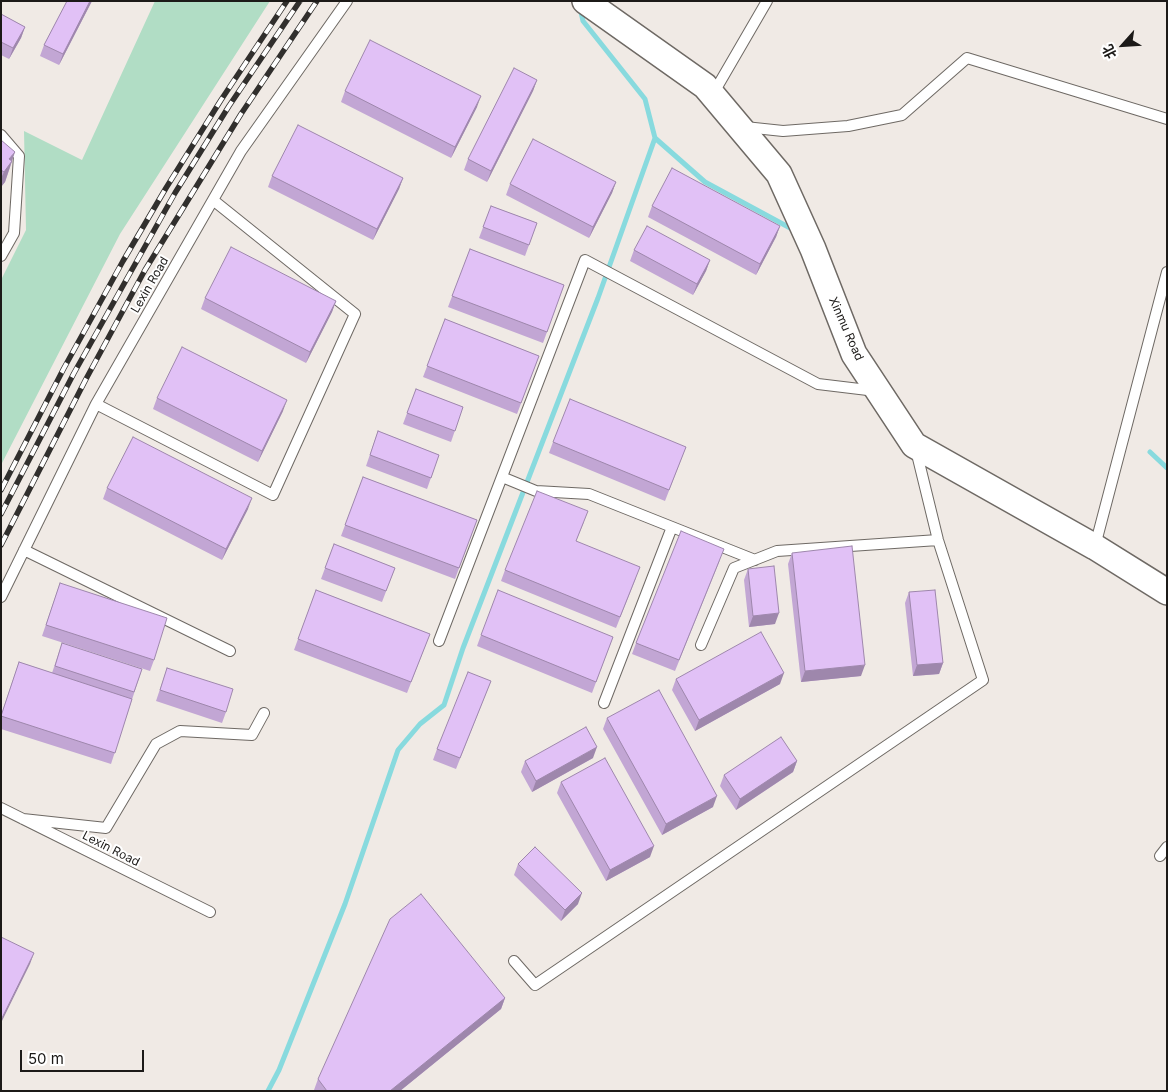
<!DOCTYPE html>
<html>
<head>
<meta charset="utf-8">
<style>
  body { margin:0 }
  #map { position:relative; width:1168px; height:1092px; overflow:hidden; background:#f0eae5; font-family:Inter,"Noto Sans SC",sans-serif }
  canvas { display:block }
  .frame { position:absolute; inset:0; border:2px solid #1c1a18; pointer-events:none }
  .north { position:absolute; left:1098px; top:20px; width:50px; height:50px; -webkit-text-stroke:4px #fff; paint-order:stroke; rotate:244deg; font-size:14px; font-weight:700; line-height:20px; text-align:center; color:#1c1a18 }
  .north::after { content:''; display:block; margin:auto; width:18px; height:22px; background:#1c1a18; clip-path:polygon(50% 0,100% 100%,50% 72%,0 100%) }
  .scale { position:absolute; left:20px; top:1050px; width:124px; height:22px; box-sizing:border-box; border:2px solid #1c1a18; border-top:0; padding-left:6px; font-size:15px; line-height:18px; white-space:nowrap; color:#1c1a18; -webkit-text-stroke:4px #fff; paint-order:stroke }
</style>
</head>
<body>
<div id="map">
<canvas width="1168" height="1092"></canvas>
<div class="frame"></div>
<div class="north">北</div>
<div class="scale">50 m</div>
</div>
<script>
const ctx = document.querySelector('canvas').getContext('2d');
ctx.lineJoin = 'round';
function fill(path, color) { ctx.fillStyle = color; ctx.fill(path, 'evenodd'); }
const poly = rows => new Path2D(rows.map(r => 'M' + r).join(''));
function trace(path, color, width, dash) { ctx.strokeStyle = color; ctx.lineWidth = width; ctx.lineCap = dash ? 'butt' : 'round'; ctx.setLineDash(dash || []); ctx.stroke(path); }
function label(font, color, halo, rows, align = 'center') {
  ctx.font = font + ' Inter,sans-serif'; ctx.lineWidth = 4; ctx.setLineDash([]); ctx.textBaseline = 'middle'; ctx.strokeStyle = halo; ctx.fillStyle = color; for (const [text, x, y, turn = 0] of rows) {
    ctx.save(); ctx.translate(x, y); ctx.rotate((+turn || 0) * Math.PI / 180); ctx.textAlign = isNaN(turn) ? turn : align; if (halo) ctx.strokeText(text, 0, 0); ctx.fillText(text, 0, 0); ctx.restore();
  }
}
const green = poly([
  [155,1,270,1,120,234,1,465,1,280,26,230,24,131,82,160]
]);
const stream = poly([
  [655,138,705,182,792,229],
  [1150,452,1167,468],
  [268,1091,279,1070,345,904,398,750,420,724,444,705,463,648,598,298,655,138,645,99,583,21,580,8]
]);
const service = poly([
  [713,94,767,1],
  [745,127,783,131,848,126,902,115,967,58,1167,119],
  [1,135,19,156,14,233,1,256],
  [96,404,273,495,355,314,213,200],
  [502,477,536,491,589,494,755,560],
  [1095,546,1167,272],
  [24,550,230,651],
  [1,597,96,404,241,151,347,1],
  [439,641,585,260,818,384,876,391],
  [701,645,734,568,777,551,938,540],
  [604,703,672,527],
  [1,808,210,912],
  [23,819,106,828,156,744,180,731,252,735,264,713],
  [1160,856,1167,847],
  [514,961,535,985,983,680,938,540,916,450]
]);
const tertiary = poly([
  [585,1,705,86,779,174,813,249,854,354,914,445,1095,547,1167,592]
]);
const rail = poly([
  [1,490,64,368,123,261,166,188,221,100,287,1],
  [1,514,74,373,175,193,229,106,300,1],
  [1,545,86,379,145,270,241,114,317,1]
]);
const wall = poly([
  [67,1,92,1,59,65,40,56,44,45],
  [1,14,25,27,21,38,9,59,1,55],
  [537,80,533,91,487,182,464,170,468,159],
  [345,91,477,107,451,158,341,102],
  [1,140,12,161,5,182,1,187],
  [272,176,403,178,399,189,373,240,268,187],
  [616,182,612,193,589,238,506,195,510,184],
  [491,206,537,223,525,256,479,238],
  [652,206,780,226,776,237,756,275,648,217],
  [470,249,564,285,543,343,448,307],
  [634,250,710,260,706,271,693,295,630,261],
  [205,298,336,301,332,312,306,363,201,309],
  [445,319,539,356,517,414,423,377],
  [416,389,463,407,451,442,403,424],
  [157,398,283,411,258,462,153,409],
  [378,431,439,455,427,489,366,466],
  [553,442,686,447,665,501,549,453],
  [363,477,477,520,455,579,341,536],
  [107,488,248,509,222,560,103,499],
  [584,522,576,541,636,578,616,628,501,581,505,570],
  [334,544,395,568,382,602,321,579],
  [792,553,861,676,801,682,788,564],
  [720,560,675,671,632,654,636,643],
  [748,569,775,624,749,627,744,580],
  [60,583,154,660,150,671,42,636],
  [316,590,430,634,407,693,294,650],
  [909,592,943,663,939,674,913,676,905,603],
  [481,635,613,637,592,693,477,646],
  [62,643,142,669,111,764,1,729,1,715,19,662,52,673],
  [167,668,226,712,222,723,156,701],
  [676,679,780,684,695,731,672,690],
  [491,681,456,769,433,760,437,749],
  [607,718,713,807,662,835,603,729],
  [593,758,532,792,521,772,525,761],
  [797,761,793,772,736,810,720,786,724,775],
  [561,782,650,857,606,881,557,793],
  [518,864,578,904,561,921,514,875],
  [505,998,501,1009,400,1091,314,1090,318,1079]
]);
const shadedWall = poly([
  [90,1,92,1,59,65,63,54],
  [25,27,21,38,9,59,13,48],
  [537,80,533,91,487,182,491,171],
  [481,96,477,107,451,158,455,147],
  [15,152,5,182,1,187,1,178,4,172,9,159],
  [403,178,399,189,373,240,377,229],
  [616,182,612,193,589,238,593,227],
  [780,226,776,237,756,275,760,264],
  [710,260,706,271,693,295,697,284],
  [336,301,332,312,306,363,310,352],
  [287,400,283,411,258,462,262,451],
  [252,498,248,509,222,560,226,549],
  [779,613,775,624,749,627,753,616],
  [943,663,939,674,913,676,917,665],
  [865,665,861,676,801,682,805,671],
  [784,673,780,684,695,731,699,720],
  [597,747,593,758,532,792,536,781],
  [797,761,793,772,736,810,740,799],
  [717,796,713,807,662,835,666,824],
  [654,846,650,857,606,881,610,870],
  [582,893,578,904,561,921,565,910],
  [34,953,30,964,1,1023,1,1020],
  [505,998,501,1009,400,1091,390,1091]
]);
const building = poly([
  [67,1,90,1,63,54,44,45,67,1],
  [1,14,25,27,13,48,1,42,1,14],
  [370,40,481,96,455,147,345,91,370,40],
  [514,68,537,80,491,171,468,159,514,68],
  [298,125,403,178,377,229,272,176,298,125],
  [533,139,616,182,593,227,510,184,533,139],
  [1,140,15,152,9,159,12,161,4,172,1,170,1,140],
  [672,168,780,226,760,264,652,206,672,168],
  [491,206,537,223,529,245,483,227,491,206],
  [647,226,710,260,697,284,634,250,647,226],
  [231,247,336,301,310,352,205,298,231,247],
  [470,249,564,285,547,332,452,296,470,249],
  [445,319,539,356,521,403,427,366,445,319],
  [182,347,287,400,262,451,157,398,182,347],
  [416,389,463,407,455,431,407,413,416,389],
  [570,399,686,447,669,490,553,442,570,399],
  [378,431,439,455,431,478,370,455,378,431],
  [133,437,252,498,226,549,107,488,133,437],
  [363,477,477,520,459,568,345,525,363,477],
  [537,491,588,511,576,541,640,567,620,617,505,570,537,491],
  [681,531,724,549,679,660,636,643,681,531],
  [334,544,395,568,386,591,325,568,334,544],
  [852,546,865,665,805,671,792,553,852,546],
  [774,566,779,613,753,616,748,569,774,566],
  [60,583,167,618,154,660,46,625,60,583],
  [316,590,430,634,411,682,298,639,316,590],
  [498,590,613,637,596,682,481,635,498,590],
  [935,590,943,663,917,665,909,592,935,590],
  [761,632,784,673,699,720,676,679,761,632],
  [62,643,142,669,134,692,55,666,62,643],
  [19,662,132,699,115,753,1,716,19,662],
  [167,668,233,689,226,712,160,690,167,668],
  [468,672,491,681,460,758,437,749,468,672],
  [659,690,717,796,666,824,607,718,659,690],
  [586,727,597,747,536,781,525,761,586,727],
  [781,737,797,761,740,799,724,775,781,737],
  [605,758,654,846,610,870,561,782,605,758],
  [535,847,582,893,565,910,518,864,535,847],
  [421,894,505,998,390,1091,327,1091,318,1079,390,919,421,894],
  [1,937,34,953,1,1020,1,937]
]);
const streetNames = [
  ["Lexin Road",150,285,-60],
  ["Xinmu Road",846,329,66],
  ["Lexin Road",111,849,27]
];
fill(green, '#b1ddc5');
trace(stream, '#88dade', 5);
trace(service, '#6e6964', 12);
trace(tertiary, '#6e6964', 28);
trace(service, '#fff', 10);
trace(tertiary, '#fff', 25);
trace(rail, '#312f2d', 5.5);
trace(rail, '#fff', 4, [11]);
fill(wall, '#c2a6d4');
fill(shadedWall, '#9e87ac');
fill(building, '#e1c1f6');
trace(building, '#9e87ac', 1);
label('12px', '#1c1a18', '#fff', streetNames);
</script>
</body>
</html>
